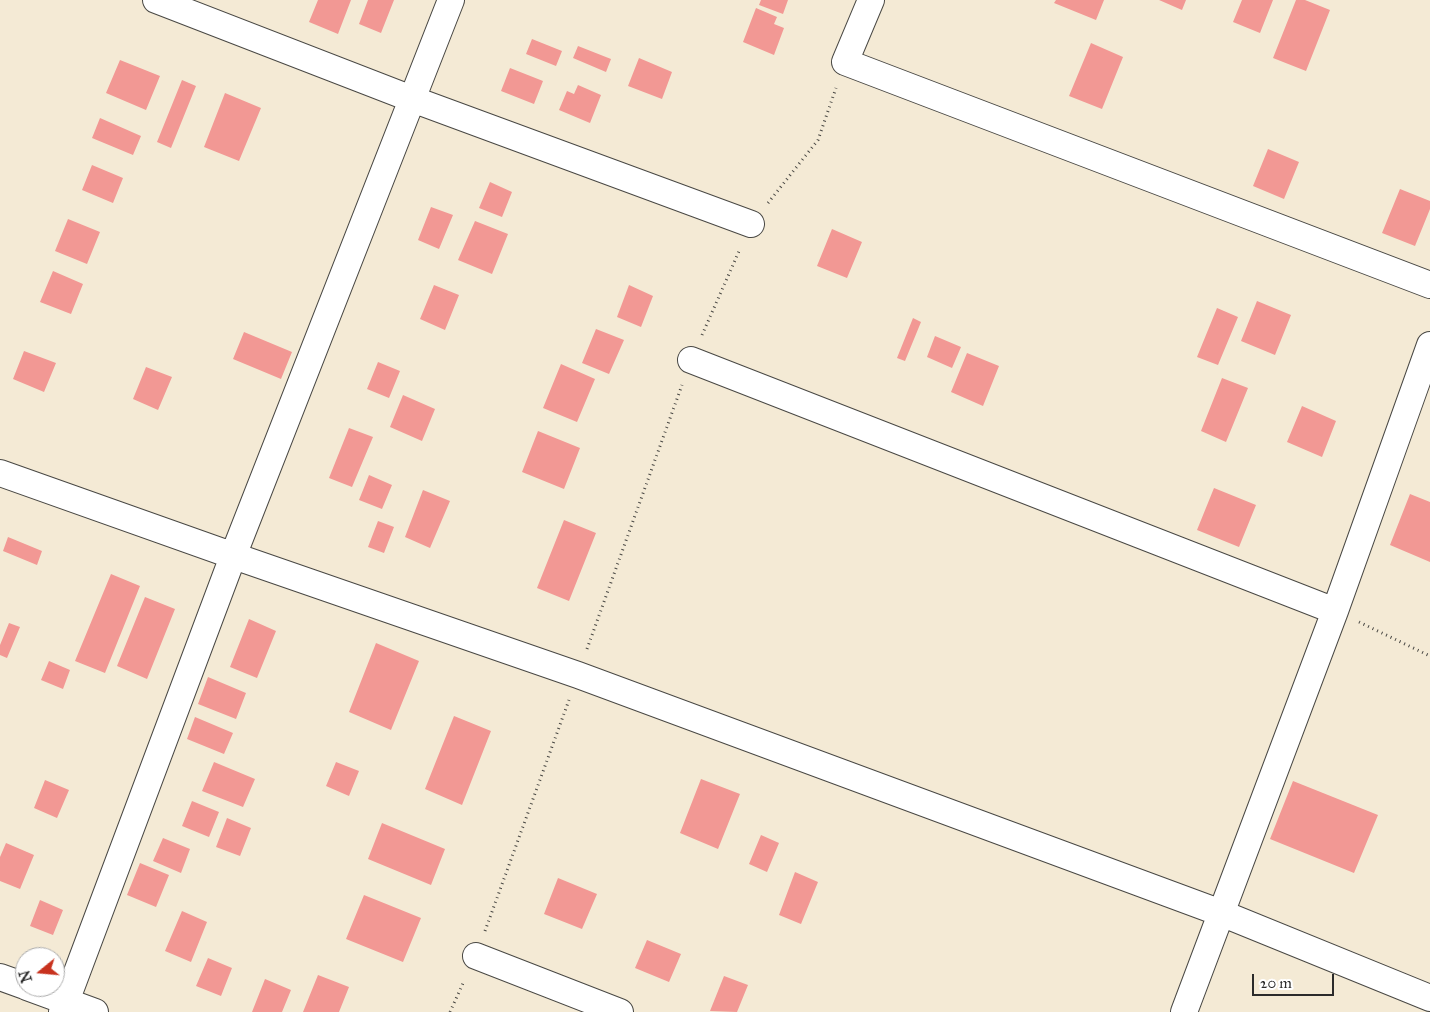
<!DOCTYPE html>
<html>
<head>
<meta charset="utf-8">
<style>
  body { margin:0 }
  #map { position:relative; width:1430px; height:1012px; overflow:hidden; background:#f4ead5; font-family:"IM FELL Great Primer",serif }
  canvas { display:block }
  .north { position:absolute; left:15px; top:947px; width:50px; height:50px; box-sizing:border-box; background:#fff; border:1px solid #aaa; border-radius:50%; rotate:253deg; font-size:14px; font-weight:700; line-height:20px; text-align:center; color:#2b2b2b }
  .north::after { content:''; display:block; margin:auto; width:18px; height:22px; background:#c8321e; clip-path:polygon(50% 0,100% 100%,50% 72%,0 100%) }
  .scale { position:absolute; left:1252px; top:974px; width:82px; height:22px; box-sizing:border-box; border:2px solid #2b2b2b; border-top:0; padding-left:6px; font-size:15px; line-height:18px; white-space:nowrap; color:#2b2b2b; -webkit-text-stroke:4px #fff; paint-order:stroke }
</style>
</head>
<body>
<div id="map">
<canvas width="1430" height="1012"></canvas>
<div class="north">N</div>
<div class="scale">20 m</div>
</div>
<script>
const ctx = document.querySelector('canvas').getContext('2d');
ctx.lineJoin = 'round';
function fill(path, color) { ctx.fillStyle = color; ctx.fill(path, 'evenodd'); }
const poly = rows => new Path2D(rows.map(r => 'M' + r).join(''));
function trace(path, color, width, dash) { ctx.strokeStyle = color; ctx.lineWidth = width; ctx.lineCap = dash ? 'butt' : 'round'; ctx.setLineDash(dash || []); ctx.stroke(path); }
const building = poly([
  [318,0,351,0,338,34,309,22],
  [368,0,394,0,381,33,359,24],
  [761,0,788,0,783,14,759,5],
  [1056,0,1104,0,1096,20,1054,3],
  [1159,0,1186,0,1182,10],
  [1242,0,1273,0,1260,33,1233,22],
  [1296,0,1305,0,1330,10,1306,71,1273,58],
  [756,8,777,17,774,24,784,28,774,55,743,42],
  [532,39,562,51,556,66,526,54],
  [1091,43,1123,57,1102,109,1069,96],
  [578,46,611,59,606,72,573,58],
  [639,58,672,72,662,99,628,86],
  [120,60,160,76,146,110,106,93],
  [510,68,543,81,534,104,501,91],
  [182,80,196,86,171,148,157,142],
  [578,85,601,95,590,123,559,110,567,91,574,94],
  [225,93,261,108,239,161,204,147],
  [100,118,141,136,133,155,92,138],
  [1268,149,1299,162,1284,199,1253,186],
  [92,165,123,178,113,203,82,190],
  [490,182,512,192,502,217,479,208],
  [1400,189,1430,201,1430,209,1415,246,1382,233],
  [431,207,453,215,439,249,418,240],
  [68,219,100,232,87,264,55,251],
  [475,221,508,234,492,274,458,260],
  [832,229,862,242,847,278,817,266],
  [53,271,83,284,71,314,40,302],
  [434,285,459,295,445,330,420,319],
  [629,285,653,296,641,327,617,317],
  [1257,301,1291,315,1275,355,1241,341],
  [1217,308,1238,317,1218,365,1197,357],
  [913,318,921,322,905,361,897,358],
  [596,329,624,340,609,374,582,363],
  [244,332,292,352,281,379,233,359],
  [935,336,961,347,952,368,927,357],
  [24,351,56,363,44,392,13,379],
  [967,353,999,366,983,406,951,392],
  [378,362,400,371,389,398,367,389],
  [561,364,595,379,577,422,543,408],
  [146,367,172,377,158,410,133,399],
  [1222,378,1248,388,1226,442,1201,431],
  [403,395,435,409,422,441,390,427],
  [1302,406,1336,421,1322,457,1287,442],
  [349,428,373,437,352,487,329,478],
  [538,431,580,448,564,489,522,472],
  [369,475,392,485,382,509,359,500],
  [1214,488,1256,505,1239,547,1197,530],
  [423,490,450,501,430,548,405,537],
  [1410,494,1430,502,1430,562,1390,545],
  [564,520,596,533,569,601,537,588],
  [378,521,394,527,384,553,368,547],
  [8,537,42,551,37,565,3,551],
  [111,574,140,586,105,673,75,661],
  [145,597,175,609,147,679,117,666],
  [249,619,276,631,257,678,230,667],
  [9,623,20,627,7,658,0,655,0,645],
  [376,643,419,661,391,730,349,712],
  [49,661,70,670,63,689,41,680],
  [208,677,246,693,236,719,198,704],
  [454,716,491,731,462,805,425,789],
  [195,717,233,733,224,754,187,739],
  [214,762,255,779,243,807,202,791],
  [336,762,359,771,349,796,326,786],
  [701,779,740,794,718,849,680,833],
  [45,780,69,790,57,818,34,808],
  [1293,781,1378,815,1354,873,1270,839],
  [192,801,219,812,209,837,182,826],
  [227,818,251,828,240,856,216,847],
  [382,823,445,849,431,885,368,859],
  [761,835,779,843,767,872,749,864],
  [163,838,190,849,181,873,153,861],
  [6,843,34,855,20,889,0,881,0,857],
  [140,863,169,875,156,907,127,895],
  [795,872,818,882,801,924,779,915],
  [558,878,597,894,582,929,544,914],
  [364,895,421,918,403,962,346,939],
  [40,900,63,910,53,935,30,926],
  [182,911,207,922,191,962,165,951],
  [647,940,681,954,669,982,635,968],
  [208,958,232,968,221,996,196,986],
  [318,975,349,987,339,1012,303,1012],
  [724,976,748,985,737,1012,710,1011],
  [265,979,291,990,282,1012,252,1012]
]);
const path = poly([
  [768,203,818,140,836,88],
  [702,335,740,249],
  [1359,622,1430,656],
  [587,649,682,385],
  [485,931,569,700],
  [450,1012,464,981]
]);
const street = poly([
  [156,0,412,99,751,224],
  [871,0,845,62,1430,285],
  [691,360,1335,611],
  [0,473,234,556,578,675,1221,913,1430,998],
  [476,956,620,1012],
  [0,977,25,986],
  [27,987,95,1012],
  [62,1012,235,551,451,0],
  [1184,1012,1335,611,1430,345]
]);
fill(building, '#f29894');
trace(street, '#494844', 28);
trace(path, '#494844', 3, [1, 4]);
trace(street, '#fff', 26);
</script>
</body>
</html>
